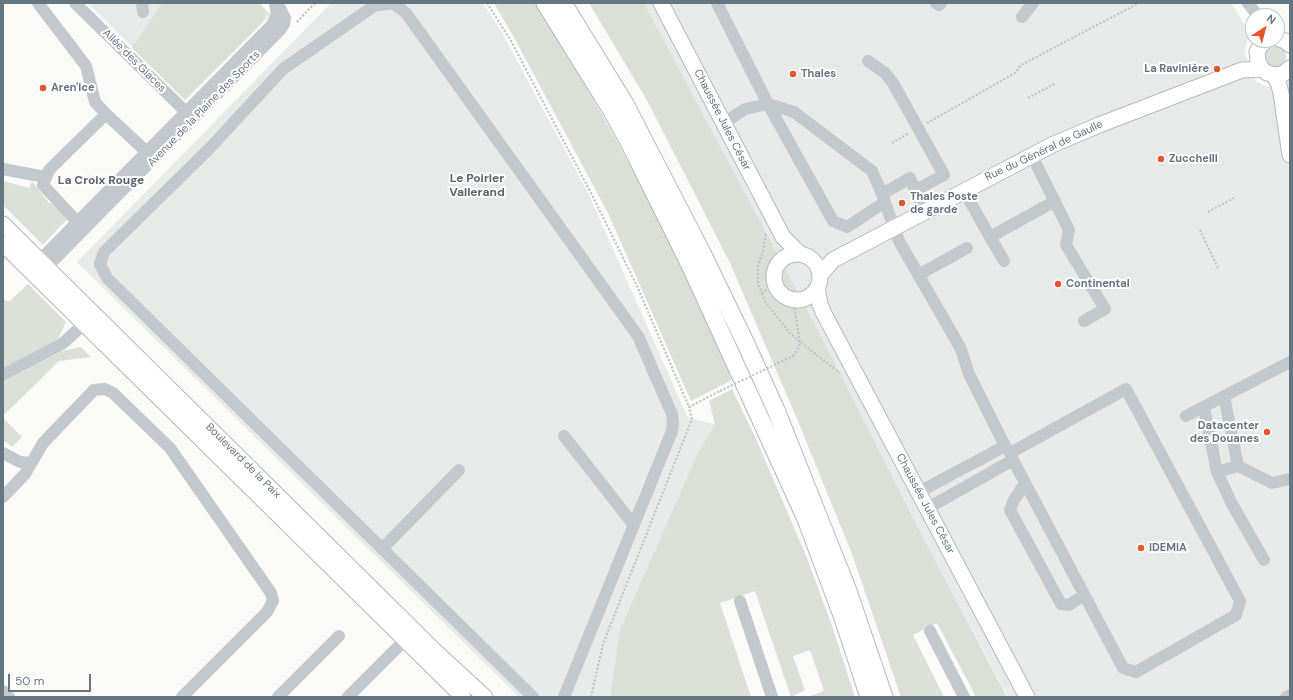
<!DOCTYPE html>
<html>
<head>
<meta charset="utf-8">
<style>
  body { margin:0 }
  #map { position:relative; width:1293px; height:700px; overflow:hidden; background:#fafaf8; font-family:"DM Sans",sans-serif }
  canvas { display:block }
  .frame { position:absolute; inset:0; border:4px solid #657683; pointer-events:none }
  .north { position:absolute; left:1245px; top:8px; width:40px; height:40px; box-sizing:border-box; background:#fff; border:1px solid #c1c8cd; border-radius:50%; rotate:36deg; font-size:11px; font-weight:700; line-height:16px; text-align:center; color:#657683 }
  .north::after { content:''; display:block; margin:auto; width:14px; height:18px; background:#e4572e; clip-path:polygon(50% 0,100% 100%,50% 72%,0 100%) }
  .scale { position:absolute; left:8px; top:674px; width:83px; height:18px; box-sizing:border-box; border:2px solid #657683; border-top:0; padding-left:5px; font-size:12px; line-height:14px; white-space:nowrap; color:#657683; -webkit-text-stroke:3px #fff; paint-order:stroke }
</style>
</head>
<body>
<div id="map">
<canvas width="1293" height="700"></canvas>
<div class="frame"></div>
<div class="north">N</div>
<div class="scale">50 m</div>
</div>
<script>
const ctx = document.querySelector('canvas').getContext('2d');
ctx.lineJoin = 'round';
function fill(path, color) { ctx.fillStyle = color; ctx.fill(path, 'evenodd'); }
const poly = rows => new Path2D(rows.map(r => 'M' + r).join(''));
function trace(path, color, width, dash) { ctx.strokeStyle = color; ctx.lineWidth = width; ctx.lineCap = dash ? 'butt' : 'round'; ctx.setLineDash(dash || []); ctx.stroke(path); }
function label(font, color, halo, rows, align = 'center') {
  ctx.font = font + ' "DM Sans",sans-serif'; ctx.lineWidth = 4; ctx.setLineDash([]); ctx.textBaseline = 'middle'; ctx.strokeStyle = halo; ctx.fillStyle = color; for (const [text, x, y, turn = 0] of rows) {
    ctx.save(); ctx.translate(x, y); ctx.rotate((+turn || 0) * Math.PI / 180); ctx.textAlign = isNaN(turn) ? turn : align; if (halo) ctx.strokeText(text, 0, 0); ctx.fillText(text, 0, 0); ctx.restore();
  }
}
const built = poly([
  [88,3,259,3,271,14,185,100],
  [331,3,483,3,501,31,588,193,688,418,715,424,698,453,620,629,610,697,519,697,77,262],
  [644,3,1231,3,1246,27,1248,39,1244,51,1256,81,1266,87,1290,80,1290,697,1008,697,923,537,819,332]
]);
const green = poly([
  [162,3,259,3,265,9,266,14,262,23,185,100,132,48],
  [494,3,538,3,545,14,614,136,659,219,736,376,728,382,691,401,609,215,516,41],
  [589,3,644,3,819,332,923,537,1007,697,976,697,937,623,913,635,944,697,901,697,852,554,795,414,730,263,648,102],
  '1264 57a11 11 0 1 1 22 0a11 11 0 1 1-22 0Z',
  [3,181,29,188,32,181,49,203,57,203,68,218,43,245,3,205],
  [28,284,66,322,57,341,3,370,3,299,7,301,10,301],
  [81,347,91,357,59,361,3,416,3,382,62,351],
  [732,389,756,439,807,558,832,626,855,697,808,697,824,691,810,650,793,656,805,690,791,697,755,591,720,603,751,697,610,697,620,629,698,453,715,424,709,401],
  [3,418,22,437,12,447,3,440]
]);
const path = poly([
  [487,3,511,41,591,193,637,286,689,407,720,391],
  [297,22,315,3],
  [1028,98,1056,83],
  [927,123,1015,73,1021,65,1139,3],
  [892,143,909,133],
  [1208,212,1234,198],
  [1200,230,1218,268],
  [766,234,763,251,758,266,758,283,762,293,775,284],
  [762,293,765,301,788,331,800,342,840,373],
  [793,356,798,349,800,342,793,300],
  [591,697,603,644,692,419,689,407]
]);
const minor = poly([
  [38,3,86,66,95,102,106,114],
  [75,3,191,117],
  [142,3,143,12],
  [717,3,768,104,833,221,847,227,885,202],
  [936,3,939,5,941,3],
  [1248,3,1258,16],
  [1022,17,1033,3],
  [868,61,885,73,893,83,944,175,914,191],
  [724,123,745,109,768,104,794,112,872,171,882,194],
  [1032,156,1069,230,1066,245,1105,309,1084,321],
  [3,169,45,177],
  [964,191,990,237,1055,201],
  [924,212,910,178,882,194,899,241,961,349,969,374,1005,446],
  [83,228,43,185,49,170,106,114,152,157],
  [990,237,1004,261],
  [34,266,272,25,277,14,275,4],
  [40,274,281,29,284,24,285,18,280,8,275,3],
  [918,275,967,248],
  [3,375,62,344,84,324],
  [1204,407,1217,472,1238,466,1224,396],
  [1186,416,1290,362],
  [564,436,633,524],
  [3,453,20,462,31,463],
  [1010,453,1126,389,1240,601,1236,615,1136,672,1123,668,1013,460],
  [1238,466,1272,483,1290,479],
  [1217,472,1232,504,1264,560],
  [1025,483,1014,500,1010,510,1061,604,1069,605,1084,595],
  [919,492,1005,446,1010,453,1013,460,928,508],
  [3,497,25,474,43,443,94,390,105,389,113,393,170,448,271,593,273,601,267,612,182,697],
  [382,549,459,470],
  [740,601,772,697],
  [930,631,964,697],
  [3,691,9,697],
  [278,697,339,636],
  [348,697,405,640],
  [533,697,107,278,100,264,104,252,209,149,283,69,374,6,393,3,406,13,638,336,672,414,673,422,672,431,564,697],
  [1286,697,1290,695]
]);
const major = poly([
  [661,3,783,237,800,254],
  [1277,38,1285,41,1290,45],
  [1267,40,1261,45,1257,52,1258,62,1262,69,1267,73,1276,75,1283,74,1290,68],
  [1273,75,1278,82,1281,93,1290,155],
  [3,224,437,653,485,697],
  [3,244,463,697],
  '774 277a23 23 0 1 1 46 0a23 23 0 1 1-46 0Z',
  [820,275,833,260,1052,145,1099,125,1242,70,1262,69],
  [817,288,820,304,823,312,1027,697]
]);
const highway = poly([
  [545,3,612,111,632,148,691,267,806,519,843,618,869,697],
  [563,3,625,104,701,251,746,344,776,410,848,591,884,697]
]);
const pathBridge = poly([
  [720,391,793,356]
]);
const markers = [
  [1217,69,4,"#e4572e"],
  [793,74,4,"#e4572e"],
  [43,88,4,"#e4572e"],
  [1161,159,4,"#e4572e"],
  [902,203,4,"#e4572e"],
  [1058,284,4,"#e4572e"],
  [1267,432,4,"#e4572e"],
  [1141,548,4,"#e4572e"]
];
const streetNames = [
  ["Allée des Glaces",134,61,45],
  ["Avenue de la Plaine des Sports",204,109,-46],
  ["Chaussée Jules César",722,120,63],
  ["Rue du Général de Gaulle",1044,151,-25],
  ["Boulevard de la Paix",243,461,45],
  ["Chaussée Jules César",925,504,62]
];
const poiNames = [
  ["La Ravinière",1209,69,"right"],
  ["Thales",801,74],
  ["Aren'ice",51,88],
  ["Zucchelli",1169,159],
  ["Thales Poste",910,197],
  ["de garde",910,210],
  ["Continental",1066,284],
  ["Datacenter",1259,426,"right"],
  ["des Douanes",1259,439,"right"],
  ["IDEMIA",1149,548]
];
const neighbourhoodNames = [
  ["Le Poirier",477,179],
  ["Vallerand",477,193],
  ["La Croix Rouge",101,181]
];
fill(built, '#e8e9e9');
fill(green, '#dadfd7');
trace(major, '#b5babe', 17);
trace(highway, '#b4b9bd', 19);
trace(path, '#bbbfc2', 2, [2, 2]);
trace(minor, '#c3c8cc', 12);
trace(major, '#fff', 15);
trace(highway, '#fff', 17);
trace(pathBridge, '#bbbfc2', 2, [2, 2]);
for (const [x, y, r, color] of markers) { const dot = new Path2D(); dot.arc(x, y, r, 0, 2 * Math.PI); ctx.fillStyle = color; ctx.fill(dot); trace(dot, '#fff', 1.5); }
label('11px', '#657683', '#fff', streetNames);
label('bold 11px', '#657683', '#fff', poiNames, 'left');
label('bold 12px', '#57646e', '#fff', neighbourhoodNames);
</script>
</body>
</html>
